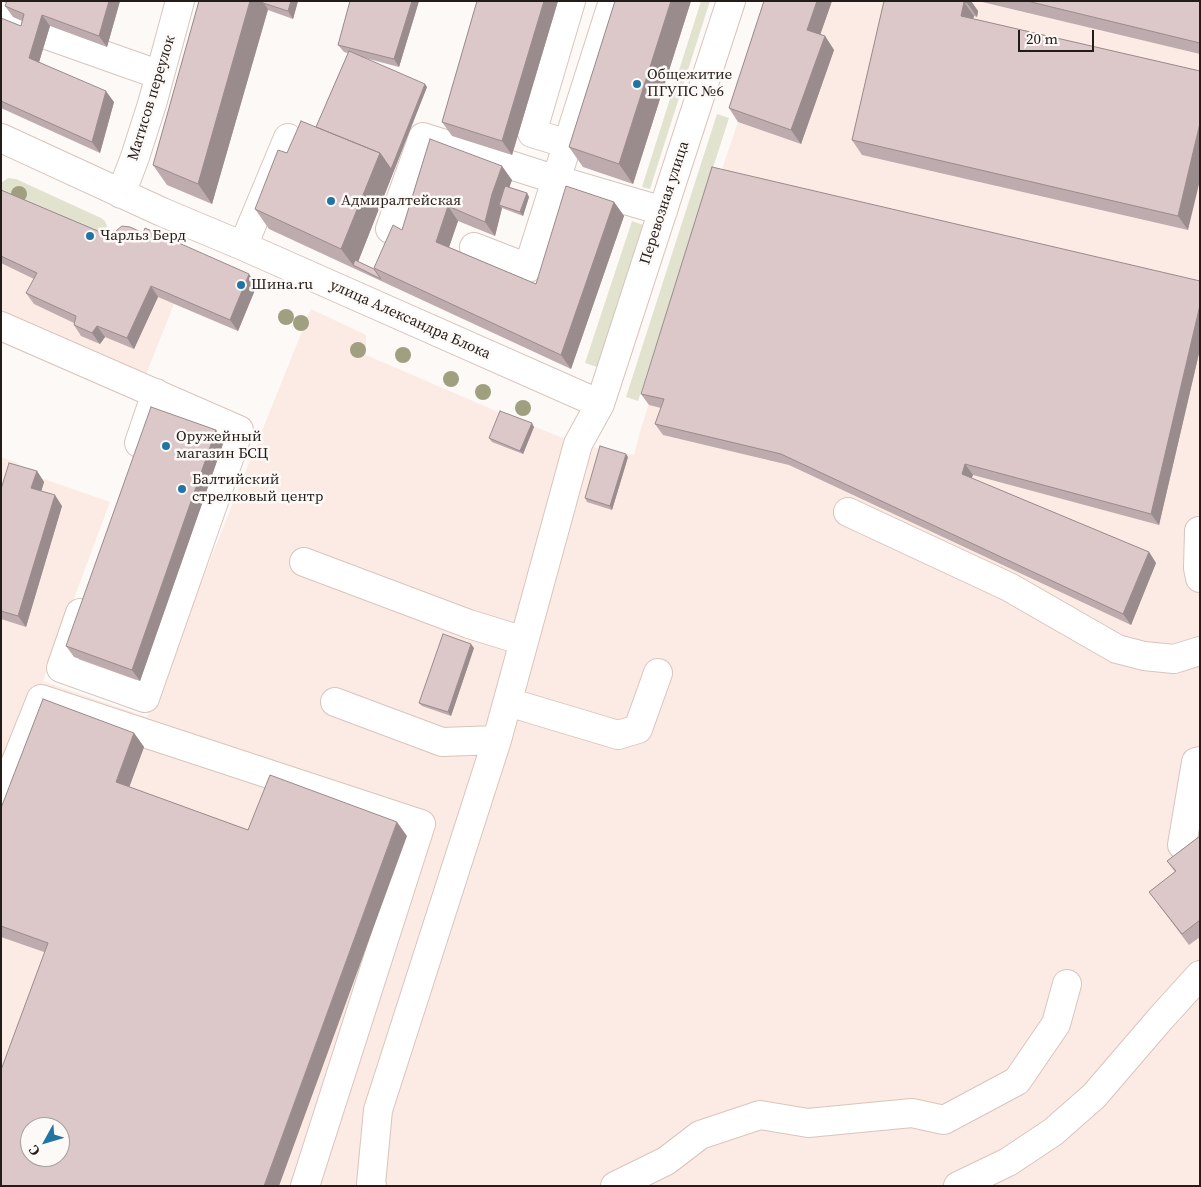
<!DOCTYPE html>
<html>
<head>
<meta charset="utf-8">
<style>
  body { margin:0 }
  #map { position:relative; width:1201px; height:1187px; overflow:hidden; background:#fcf9f7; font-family:"Source Serif 4",serif }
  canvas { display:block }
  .frame { position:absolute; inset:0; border:2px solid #231c19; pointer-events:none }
  .north { position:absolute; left:20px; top:1117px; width:50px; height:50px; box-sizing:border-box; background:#fcf9f7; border:1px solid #a5a19e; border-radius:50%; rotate:231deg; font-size:14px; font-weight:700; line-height:20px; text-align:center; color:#231c19 }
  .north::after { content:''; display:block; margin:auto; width:18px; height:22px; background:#2075a5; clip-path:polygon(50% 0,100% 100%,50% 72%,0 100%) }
  .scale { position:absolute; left:1018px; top:30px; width:76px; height:22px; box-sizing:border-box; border:2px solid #231c19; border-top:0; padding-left:6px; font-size:15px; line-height:18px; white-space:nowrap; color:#231c19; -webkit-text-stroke:4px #fcf9f7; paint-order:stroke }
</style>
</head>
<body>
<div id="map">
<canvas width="1201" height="1187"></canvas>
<div class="frame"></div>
<div class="north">С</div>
<div class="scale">20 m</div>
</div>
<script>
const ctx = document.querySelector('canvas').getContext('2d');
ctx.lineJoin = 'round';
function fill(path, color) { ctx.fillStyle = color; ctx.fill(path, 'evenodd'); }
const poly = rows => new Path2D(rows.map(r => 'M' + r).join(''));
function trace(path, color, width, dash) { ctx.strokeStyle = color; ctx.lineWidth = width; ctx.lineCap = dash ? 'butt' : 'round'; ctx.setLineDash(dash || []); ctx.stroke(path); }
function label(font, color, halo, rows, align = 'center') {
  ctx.font = font + ' "Source Serif 4",serif'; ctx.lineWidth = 5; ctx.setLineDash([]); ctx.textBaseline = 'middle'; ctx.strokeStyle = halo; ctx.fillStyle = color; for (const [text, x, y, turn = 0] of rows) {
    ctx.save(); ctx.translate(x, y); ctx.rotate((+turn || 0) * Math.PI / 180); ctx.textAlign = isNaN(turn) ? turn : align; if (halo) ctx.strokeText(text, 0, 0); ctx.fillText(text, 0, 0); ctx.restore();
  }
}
const built = poly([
  [779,1,1200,1,1200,1186,1,1186,1,457,15,462,35,476,110,502,43,681,147,717,311,309,366,335,366,355,503,414,578,444,634,455,640,432,719,178],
  [30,1127,60,1127,60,1157,30,1157],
  [1,197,119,248,153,238,257,285,238,331,174,304,145,377,1,311]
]);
const green = poly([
  [701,1,710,1,650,189,642,187],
  [717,114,729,118,638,401,626,397],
  [8,178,16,179,101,218,105,221,107,226,104,241,1,197,1,183],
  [632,221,643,225,597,367,585,363]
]);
const minor = poly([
  [1,16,30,29],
  [47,35,160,75],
  [1,138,162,212,243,246,600,404],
  [568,144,532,133,571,1],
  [121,194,135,157,152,104,180,1],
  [390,229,423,137,557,180,663,211],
  [243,246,288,138],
  [474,247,528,268,613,1],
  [1,326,239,430,145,698,61,668,80,613],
  [139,443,156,393],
  [848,512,1009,587,1117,649,1144,656,1174,659,1200,651],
  [1199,531,1198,568,1200,578],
  [304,562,469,624,524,641],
  [335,702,442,742,497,740],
  [508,702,618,735,638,729,658,673],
  [1,799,41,699,421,824,305,1186],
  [1182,845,1196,762,1200,761],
  [372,1186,371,1184,378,1110,497,740,578,444,600,404,731,1],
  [615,1186,666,1161,700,1135,760,1115,808,1123,912,1113,944,1120,1017,1081,1056,1024,1067,984],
  [958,1186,1008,1162,1053,1132,1094,1096,1161,1018,1200,975]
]);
const trees = [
  [19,194],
  [286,317],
  [301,323],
  [358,350],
  [403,355],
  [451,379],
  [483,392],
  [523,408]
];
const wall = poly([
  [120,1,107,47,50,26,39,62,114,102,100,153,1,108,1,18,21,26,22,21,13,17,5,6],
  [199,1,298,1,293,19,268,10,212,204,167,185,153,165],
  [350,1,419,1,399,67,365,58,427,87,358,262,374,269,402,230,430,139,512,180,509,187,527,193,529,197,523,216,502,208,495,236,458,221,449,247,536,284,614,202,624,216,571,369,269,229,255,209,287,153,316,127,348,53,344,52,338,45],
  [477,1,558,1,512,155,452,136,442,122],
  [615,1,691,1,633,184,583,167,569,147],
  [764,1,832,1,820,34,825,36,834,50,801,144,738,122,729,108],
  [884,1,971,1,978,11,977,17,974,16,973,19,1200,71,1188,230,862,155,852,140],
  [978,1,1200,1,1200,54],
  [1,190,112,237,143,233,257,285,238,331,158,297,134,349,105,337,100,344,81,336,74,325,74,323,34,304,26,293,34,279,1,263],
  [1200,281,1200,349,1159,525,973,475,971,478,1149,552,1156,563,1131,625,789,465,663,435,655,424,661,408,649,405,641,394],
  [534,427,523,454,492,442,489,438],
  [216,430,224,441,140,681,74,657,66,646],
  [628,457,612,510,587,502,585,498],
  [37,471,44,482,41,491,62,506,26,627,1,619,1,489],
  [474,648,451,716,422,706,419,703],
  [134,733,144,747,129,787,248,830,407,836,44,952,1,937,1,808],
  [1200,836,1200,937,1189,945,1149,892,1175,872,1167,861]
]);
const shadedWall = poly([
  [109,1,120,1,107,47,99,36],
  [250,1,262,1,268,9,212,204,198,184],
  [291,1,298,1,293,19,288,11],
  [412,1,419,1,399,67,394,59],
  [544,1,558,1,512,155,502,141],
  [671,1,691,1,633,184,619,164],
  [817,1,832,1,817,44,807,30],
  [967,1,971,1,978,11,977,17,967,3],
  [964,2,974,16,970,30,961,16],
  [42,15,50,26,37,69,29,58],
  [825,36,834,50,801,144,791,130],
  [425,84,427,87,356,267,353,265,341,249,380,153],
  [106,91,114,102,100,153,92,142],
  [1200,123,1200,180,1188,230,1178,216],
  [502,166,512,180,503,206,499,205,502,208,495,236,485,222,492,194],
  [527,193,529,197,523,216,520,212],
  [614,202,624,216,571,369,561,355],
  [448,206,458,221,446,256,436,242],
  [249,274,257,285,238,331,230,320],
  [151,286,158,297,134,349,127,338],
  [1200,305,1200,349,1159,525,1151,514],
  [97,326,105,337,100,344,92,333],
  [532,423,534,427,523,454,520,451],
  [216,430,224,441,140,681,132,670],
  [626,454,628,457,612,510,610,506],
  [965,464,973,475,969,485,962,474],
  [37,471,44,482,39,499,31,488],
  [55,495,62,506,26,627,18,616],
  [1149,552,1156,563,1131,625,1123,614],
  [471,644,474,648,451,716,448,712],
  [134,733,144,747,126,796,116,782],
  [397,822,407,836,279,1186,264,1186]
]);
const building = poly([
  [7,1,109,1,99,36,42,15,29,58,106,91,92,142,1,101,1,18,21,26,24,14,5,6,7,1],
  [199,1,250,1,198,184,153,165,199,1],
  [262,1,291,1,288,11,263,3,262,1],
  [350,1,412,1,394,59,338,45,350,1],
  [477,1,544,1,502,141,442,122,477,1],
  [615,1,671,1,619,164,569,147,615,1],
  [764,1,817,1,807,30,825,36,791,130,729,108,764,1],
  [884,1,967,1,967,3,964,2,961,16,1200,71,1200,123,1178,216,852,140,884,1],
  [1027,1,1200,1,1200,43,1027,1],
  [349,51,425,84,391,169,380,153,316,127,349,51],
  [301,121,380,153,341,249,255,209,278,150,287,153,301,121],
  [430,139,502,166,492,194,485,222,448,206,436,242,536,284,566,186,614,202,561,355,374,268,393,225,402,230,430,139],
  [712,167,1200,281,1200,305,1151,514,965,464,962,474,1149,552,1123,614,781,454,655,424,664,399,641,394,712,167],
  [505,186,527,193,520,212,499,205,505,186],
  [1,190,112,237,117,230,122,226,130,227,143,233,145,228,249,274,230,320,151,286,127,338,97,326,92,333,74,325,76,316,26,293,37,273,1,256,1,190],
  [355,260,374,269,381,279,353,265,355,260],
  [151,407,216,430,132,670,66,646,151,407],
  [500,411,532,423,520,451,489,438,500,411],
  [600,446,626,454,610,506,585,498,600,446],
  [9,463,37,471,31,488,55,495,18,616,1,611,1,489,9,463],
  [443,634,471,644,448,712,419,703,443,634],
  [43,699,134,733,116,782,248,830,270,775,397,822,264,1186,1,1186,1,1070,48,943,1,926,1,808,43,699],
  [30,1127,60,1127,60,1157,30,1157,30,1127],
  [1200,836,1200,920,1182,934,1149,892,1176,871,1167,861,1200,836]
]);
const markers = [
  [637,84,5,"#2075a5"],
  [331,201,5,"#2075a5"],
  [90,236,5,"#2075a5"],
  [241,285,5,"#2075a5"],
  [166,446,5,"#2075a5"],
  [182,489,5,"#2075a5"]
];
const poiNames = [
  ["Общежитие",647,75],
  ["ПГУПС №6",647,92],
  ["Адмиралтейская",341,201],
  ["Чарльз Берд",100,236],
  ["Шина.ru",251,285],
  ["Оружейный",176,437],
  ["магазин БСЦ",176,454],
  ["Балтийский",192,480],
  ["стрелковый центр",192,497]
];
const streetNames = [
  ["Матисов переулок",152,98,-73],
  ["Перевозная улица",665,203,-72],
  ["улица Александра Блока",410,320,24]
];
fill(built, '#fcebe4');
fill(green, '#e1e3ce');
trace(minor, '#d8c5bd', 30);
trace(minor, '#fff', 28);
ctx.fillStyle = '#a0a081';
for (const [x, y] of trees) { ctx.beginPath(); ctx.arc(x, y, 8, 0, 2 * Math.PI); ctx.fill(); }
fill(wall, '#bdabad');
fill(shadedWall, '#9a8b8d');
fill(building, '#dcc7c9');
trace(building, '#9a8b8d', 1);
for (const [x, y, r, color] of markers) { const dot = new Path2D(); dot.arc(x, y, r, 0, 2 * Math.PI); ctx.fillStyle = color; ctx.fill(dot); trace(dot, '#fcf9f7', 2); }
label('15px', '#231c19', '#fcf9f7', poiNames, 'left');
label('15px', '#231c19', '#fcf9f7', streetNames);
</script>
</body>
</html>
